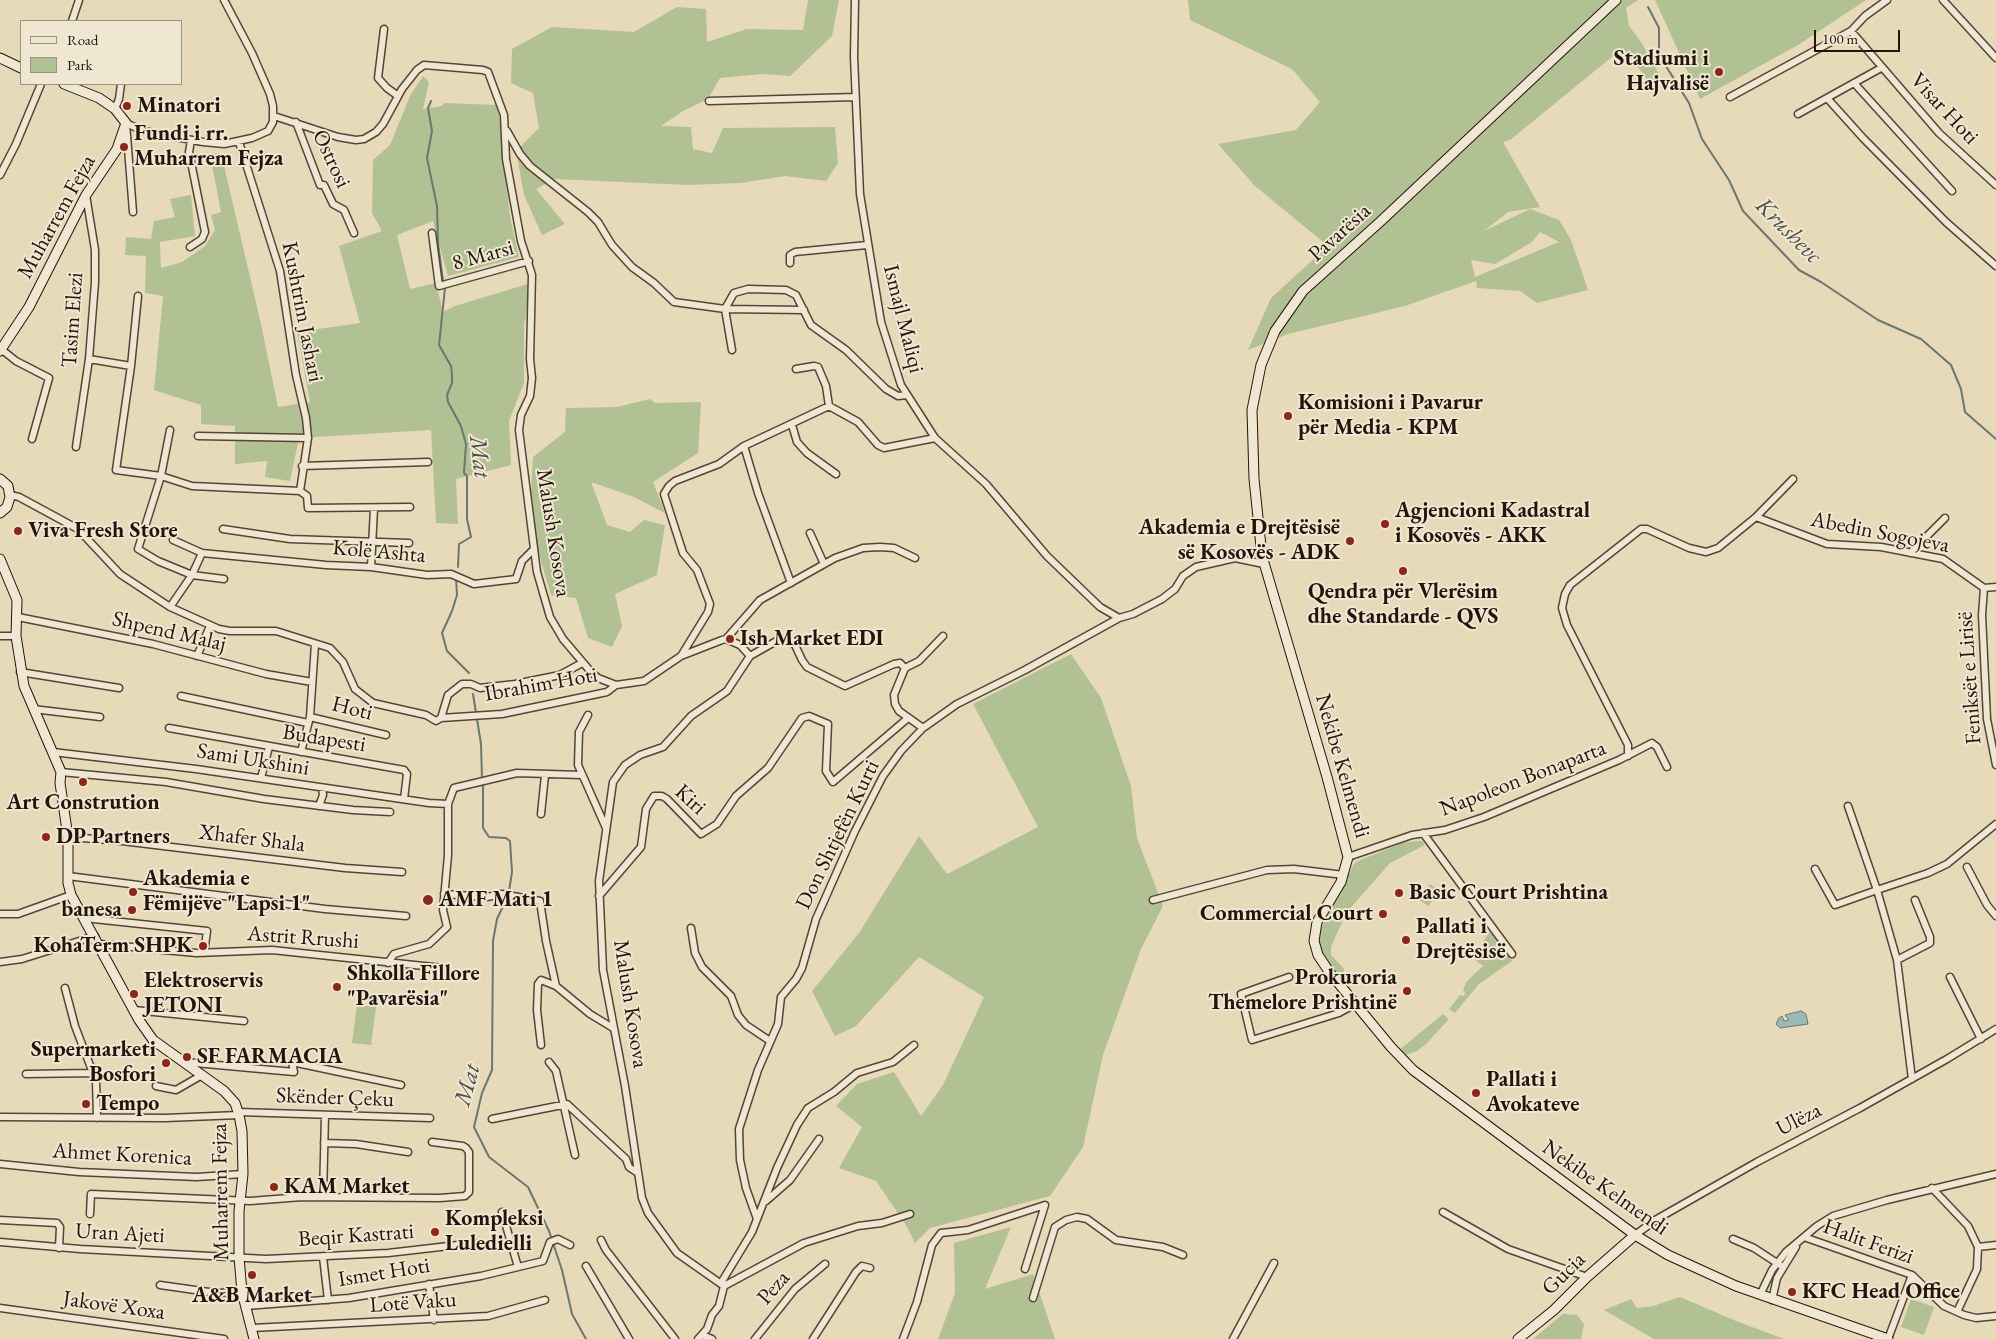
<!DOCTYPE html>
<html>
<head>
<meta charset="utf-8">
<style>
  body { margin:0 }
  #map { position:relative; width:1996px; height:1339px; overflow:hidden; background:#e7dab8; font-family:"EB Garamond",serif }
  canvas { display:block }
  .legend { position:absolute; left:20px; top:20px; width:162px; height:65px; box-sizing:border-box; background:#efe7d1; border:1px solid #9d9382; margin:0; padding:6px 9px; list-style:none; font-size:15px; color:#23150c }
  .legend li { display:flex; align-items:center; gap:10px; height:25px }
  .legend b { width:25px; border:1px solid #9d9382 }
  .scale { position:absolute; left:1814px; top:30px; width:86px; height:22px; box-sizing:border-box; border:2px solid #23150c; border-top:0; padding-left:6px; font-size:15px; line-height:18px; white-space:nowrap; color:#23150c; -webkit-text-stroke:4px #efe7d1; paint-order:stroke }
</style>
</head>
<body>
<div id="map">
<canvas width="1996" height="1339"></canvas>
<ul class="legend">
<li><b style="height:6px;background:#efe7d1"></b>Road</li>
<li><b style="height:14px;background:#b1c193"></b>Park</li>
</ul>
<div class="scale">100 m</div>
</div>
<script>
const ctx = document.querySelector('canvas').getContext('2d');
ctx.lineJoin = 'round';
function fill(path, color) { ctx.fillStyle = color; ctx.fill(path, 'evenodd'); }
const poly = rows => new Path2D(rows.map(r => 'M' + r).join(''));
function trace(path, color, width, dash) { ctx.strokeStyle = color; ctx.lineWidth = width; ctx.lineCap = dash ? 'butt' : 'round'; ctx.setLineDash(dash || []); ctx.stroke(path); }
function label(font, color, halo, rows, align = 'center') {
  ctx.font = font + ' "EB Garamond",serif'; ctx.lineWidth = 4; ctx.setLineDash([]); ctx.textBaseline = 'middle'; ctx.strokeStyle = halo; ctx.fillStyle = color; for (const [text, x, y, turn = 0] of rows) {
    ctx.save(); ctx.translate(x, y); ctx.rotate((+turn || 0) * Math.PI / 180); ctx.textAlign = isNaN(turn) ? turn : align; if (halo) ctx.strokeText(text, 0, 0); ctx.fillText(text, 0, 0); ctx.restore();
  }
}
const green = poly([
  [808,0,839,0,832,36,790,76,762,74,720,78,708,99,683,111,661,126,691,127,693,149,712,153,723,128,835,127,838,163,826,181,785,176,741,183,688,185,555,179,536,189,565,224,542,235,524,195,516,151,539,128,533,93,511,83,512,49,552,27,634,32,677,7,706,9,707,42,747,29,803,30],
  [1188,0,1638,0,1626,8,1629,26,1641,42,1659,74,1650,83,1623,48,1510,140,1503,142,1540,207,1508,212,1484,231,1530,209,1559,220,1571,240,1588,290,1537,303,1520,291,1477,288,1476,281,1405,306,1288,334,1248,350,1271,298,1328,246,1255,186,1218,144,1296,130,1320,102,1292,69,1190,20],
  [1540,232,1559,242,1475,277,1471,260,1495,264,1532,242],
  [1655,0,1866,0,1798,45,1700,99],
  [423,76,429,82,423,109,442,106,444,103,498,105,510,217,519,257,448,276,433,221,397,235,410,289,436,283,443,312,455,306,531,283,524,326,524,383,509,421,511,465,456,479,458,524,436,523,431,430,299,438,290,481,265,477,267,461,235,464,235,426,201,424,201,405,154,390,163,296,145,293,146,256,125,255,126,237,151,239,154,221,175,217,170,199,191,195,195,236,160,242,161,268,182,262,205,246,215,230,211,215,221,212,210,154,221,153,261,324,278,407,310,402,297,332,360,323,339,246,382,231,372,213,373,160,390,145,410,96],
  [650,399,655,403,701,402,698,453,653,482,665,513,634,497,591,482,607,525,630,532,644,520,665,525,657,575,615,594,622,626,612,647,588,638,576,598,551,595,537,547,531,493,533,457,565,432,566,408,617,407],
  [1071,654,1101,698,1131,786,1137,838,1163,906,1141,949,1103,1055,1083,1147,1050,1196,930,1228,915,1243,906,1225,876,1181,839,1168,862,1127,836,1106,857,1084,894,1072,921,1116,943,1085,984,997,919,957,856,1026,835,1036,812,991,859,933,919,836,947,874,1038,827,973,704],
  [1416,841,1422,841,1425,845,1390,863,1346,913,1331,947,1331,955,1344,969,1341,983,1321,953,1319,941,1320,930,1354,864,1358,861,1402,843],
  [1430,884,1440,891,1428,906,1418,899],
  [1490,931,1497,940,1496,943,1501,949,1503,948,1512,961,1479,984,1455,1013,1449,1009,1460,995,1464,996,1465,993,1463,990,1467,981,1483,966,1474,959,1486,945,1483,942],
  [357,1005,376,1007,371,1045,352,1043],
  [1443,1014,1449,1019,1426,1044,1417,1051,1403,1056,1398,1051],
  [1011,1227,985,1289,1033,1274,1055,1339,938,1339,955,1293,954,1243],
  [1680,1297,1736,1321,1784,1339,1654,1339,1604,1310,1631,1299,1637,1308,1653,1306],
  [1911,1299,1934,1307,1924,1335,1901,1327],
  [1563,1314,1577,1315,1584,1324,1581,1339,1533,1339]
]);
const water = poly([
  [1801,1011,1806,1014,1808,1024,1780,1028,1776,1024,1779,1018,1782,1016,1784,1021,1789,1020,1785,1015,1801,1011]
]);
const stream = poly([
  [1648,7,1659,28,1659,55,1689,103,1702,139,1729,180,1743,211,1799,270,1821,282,1878,320,1921,339,1951,365,1961,389,1965,412,1996,439],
  [431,101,428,108,432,131,427,158,437,206,438,243,443,281],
  [445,288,439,345,451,366,452,375,452,383,447,395,448,402,461,426,466,444,464,473,467,476,467,519,471,537,459,544,458,567],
  [456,578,457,595,452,611,442,633,447,651,469,673],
  [473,694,481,744,482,779],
  [483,783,483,828,489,837,506,838,510,841,512,872,509,891],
  [507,898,497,919,493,941,492,1070,482,1093,474,1127,489,1157,528,1187,549,1231,562,1270,572,1314,586,1339]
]);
const street = poly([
  [855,0,854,57,860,194,881,322,901,385,935,438,986,484,1047,556,1100,607,1119,618],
  [1943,0,1996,58],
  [72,21,79,0],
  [384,29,378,78,387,88,398,96],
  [1851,31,1939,133,1996,185],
  [1854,83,1952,191],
  [1730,97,1851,31,1865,16,1887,0],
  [1827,98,1863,138,1946,222,1996,266],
  [709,101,855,97],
  [115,109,119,99,121,84],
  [1798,114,1881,68],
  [274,116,338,137,356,140,364,139,376,132,383,124,402,89,417,70,424,65,483,70,488,72,504,115,506,159,521,241,532,275,530,359,532,378,530,396,521,415,519,430,537,572,550,617,563,639,591,672,598,678,616,685,644,681,681,656,722,640,726,639,740,645,750,656],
  [296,122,320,185,324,185,333,204,344,210,354,233],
  [507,131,520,154,530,166,588,212,598,222,612,245,632,267,654,283,674,302,725,309,804,310],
  [239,142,280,271,296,375,306,418,308,438,300,491],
  [0,175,16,144,41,84],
  [133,212,126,123,143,131,203,142,224,144,252,138,268,131,273,122,273,106,270,94,252,53,224,0],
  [432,233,439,286,529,261],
  [190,247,202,239,205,232,189,152,191,140],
  [790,263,790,255,795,252,867,245],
  [138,296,131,366,116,470,161,476,192,486,300,491,307,496,308,508,410,507],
  [1,349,16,361,49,378,32,439],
  [732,350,725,309,734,293,748,289,786,290,796,295,811,325,846,350,886,389,898,396,907,395],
  [89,359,131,366],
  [796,369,814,366,818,367,826,386,829,406],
  [792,425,797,442,807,453,836,474],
  [170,430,161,476,138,549,158,561,192,575,224,579],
  [198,436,308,438],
  [76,447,89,359,95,282,95,250,86,195],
  [302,466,428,462],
  [10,495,19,497,78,529,120,574,170,607,219,629,230,631,276,631,330,648,343,662,355,689,373,703,426,715,436,721,441,718,448,695,462,684,471,684,480,688,515,684,560,675,582,663],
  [1756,517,1793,479],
  [223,529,290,539,409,543],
  [810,533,824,564],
  [173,540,202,553,326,565,371,567,427,575,451,574,474,584,516,579,522,561,533,550],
  [1910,553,1945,518],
  [371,567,374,508],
  [791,583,758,493,744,446,829,406,858,422,878,445,884,448,935,438],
  [1984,588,1982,615,1987,719,1996,765],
  [1984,588,1996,587],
  [170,607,192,575,202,553],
  [18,617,153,644,266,674,312,682],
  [0,636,16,636],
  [726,639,760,600,835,558,863,548,880,547,894,548,915,558],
  [197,656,210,626],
  [681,656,708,612,710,604,697,570,683,553,664,494,669,486,675,481,719,464,744,446],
  [20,672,119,688],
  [181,696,308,723],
  [33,709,100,717],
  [588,715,579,732,578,765,606,828],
  [310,717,386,735],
  [441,718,502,714,607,692,616,685],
  [169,728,404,770,407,774,404,799],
  [923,728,899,711,895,704,894,695,905,668,919,661,943,636],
  [53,752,196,769,429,803,448,804],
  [301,752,310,717,315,644],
  [1628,756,1628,745,1567,625,1562,608,1565,594,1570,585,1641,529,1647,529,1689,548,1706,552,1718,548,1756,517,1827,544,1881,547,1943,559,1984,588],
  [61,772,166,782,264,799,353,810,390,812],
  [261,778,269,747],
  [319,806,323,795,322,788],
  [541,814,545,775],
  [1423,833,1512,954],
  [68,837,122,841,345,868,402,872],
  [1348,857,1412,835,1445,830,1484,817,1619,760,1652,743,1657,747,1667,767],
  [1967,867,1987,905,1996,916],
  [1815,869,1835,905,1877,890,1848,806],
  [68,876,325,909,406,916],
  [444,894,487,897,502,894,540,901,546,941,556,986,590,1014,613,1028],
  [599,896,641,847,646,809,654,796,662,796,667,799,701,834,717,824,736,796,768,768,802,718,809,716,828,724,826,771,833,782,908,718],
  [1153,900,1267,870,1294,869,1344,875],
  [0,914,18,914,71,895],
  [84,918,207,931,204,953],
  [691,928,695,953,702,967,731,996,738,1015,746,1025,770,1041],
  [100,944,196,953,272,950,443,968],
  [1897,960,1930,943,1930,937,1915,900],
  [0,962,22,959,95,936],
  [388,963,394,954,429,944,447,927,443,910,448,855,448,804,454,788,517,773,581,775],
  [1289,977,1241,994,1252,1040,1339,1013,1355,1004],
  [1950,977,1981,1039],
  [65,988,75,1026,96,1081,97,1118],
  [134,1010,244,1021],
  [541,1045,537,1010,538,984,541,980,556,986],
  [184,1062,294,1072,292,1062,401,1085],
  [549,1062,556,1071,575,1155],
  [26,1074,94,1073],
  [1912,1079,1897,960,1877,890,1928,873,1947,864,1996,824],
  [156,1086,176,1090,202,1075],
  [238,1112,430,1118],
  [0,1117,165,1118,239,1115],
  [492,1119,567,1104,626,1159,629,1167,638,1173],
  [324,1143,356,1144,408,1152],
  [0,1164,79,1172,197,1177,243,1174],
  [1932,1188,1968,1226,1978,1247,1977,1269,1957,1312],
  [323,1197,325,1115],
  [766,1201,790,1180,819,1139],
  [502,1212,518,1267],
  [1443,1212,1508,1249,1587,1277],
  [90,1214,91,1194,250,1201,302,1197,440,1198,465,1196,469,1192,469,1152,466,1148,463,1146,432,1142],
  [757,1219,746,1188,740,1160,739,1129,758,1070,778,1024,781,997,796,979,802,968,816,919,855,831,883,776,901,751,923,728,957,704,1025,670,1119,618,1133,614,1162,599,1175,589,1183,576,1196,567,1235,558,1264,564],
  [0,1220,57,1223,60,1227,59,1248],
  [1635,1235,1657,1219,1757,1162,1860,1108,1947,1059,1996,1029],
  [1804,1237,1912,1275,1944,1306,1964,1315,1976,1318,1996,1316],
  [1733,1239,1754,1248,1780,1265],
  [601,1240,606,1250,675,1339],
  [0,1242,80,1249,266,1259,388,1253,475,1243],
  [1978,1247,1996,1245],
  [323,1257,328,1300],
  [586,1266,629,1339],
  [721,1283,752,1232,777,1168,797,1125,808,1108,834,1092,857,1073,893,1062,914,1045],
  [429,1284,434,1320],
  [160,1285,216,1293,242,1292],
  [724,1286,677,1253,648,1213,642,1198,625,1086,603,970,599,881,613,782,625,765,640,755,663,747,691,716,727,691,750,656,780,639,788,639,795,645,802,660,807,667,845,686,894,664,900,663,905,668],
  [724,1286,804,1243,858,1226,882,1223,910,1214],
  [1760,1295,1772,1270,1786,1252,1817,1226,1833,1216,1887,1200,1996,1174],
  [1033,1298,1055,1227,1066,1220,1077,1217,1087,1219,1116,1240,1163,1247,1183,1255],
  [1772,1300,1777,1278,1796,1247],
  [246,1306,349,1298,481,1276,543,1261,550,1242,558,1239,570,1245],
  [0,1308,224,1339],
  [252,1328,488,1316,545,1300],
  [702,1335,712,1339],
  [698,1339,707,1329,712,1315,719,1306,724,1286],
  [755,1339,795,1289,825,1264],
  [813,1339,856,1272,862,1266,870,1268],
  [903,1339,917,1302,932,1245,941,1233,968,1230,1045,1205,1025,1269],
  [1233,1339,1274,1263],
  [1888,1339,1912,1275]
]);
const secondary = poly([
  [1616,0,1381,221,1303,291,1275,331,1261,365,1252,410,1254,479,1262,556,1327,777,1348,857,1341,882,1317,922,1314,941,1318,955,1330,973,1391,1047,1413,1070,1635,1235,1668,1255,1736,1286,1888,1339],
  [0,58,21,68],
  [0,351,29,307,86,195,117,149,126,123,115,109,99,98,64,84],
  [0,479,8,486,10,497,7,507,0,513],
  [0,559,17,600,16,636,24,686,61,772,60,783,68,837,68,883,71,895,139,1020,153,1040,224,1091,235,1103,239,1115,242,1131,243,1174,239,1211,239,1257,242,1292,254,1339],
  [1518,1339,1554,1310,1587,1277,1635,1235]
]);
const markers = [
  [1719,72,5,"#8f2418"],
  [127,106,5,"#8f2418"],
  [124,147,5,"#8f2418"],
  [1288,416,5,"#8f2418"],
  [1385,524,5,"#8f2418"],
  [18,531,5,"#8f2418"],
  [1350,541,5,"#8f2418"],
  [1403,571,5,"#8f2418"],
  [730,639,5,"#8f2418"],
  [83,782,5,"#8f2418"],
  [46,837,5,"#8f2418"],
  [133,892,5,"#8f2418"],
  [1399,893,5,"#8f2418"],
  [428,900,6,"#8f2418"],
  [132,910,5,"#8f2418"],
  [1383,914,5,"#8f2418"],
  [1406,940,5,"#8f2418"],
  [203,946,5,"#8f2418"],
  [337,987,5,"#8f2418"],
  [1407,991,5,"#8f2418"],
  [134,994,5,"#8f2418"],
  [187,1057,5,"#8f2418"],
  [166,1063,5,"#8f2418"],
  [1476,1093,5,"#8f2418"],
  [86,1104,5,"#8f2418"],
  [274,1187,5,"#8f2418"],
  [435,1232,5,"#8f2418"],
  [252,1275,5,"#8f2418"],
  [1792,1292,5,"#8f2418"]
];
const poiNames = [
  ["Stadiumi i",1709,59,"right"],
  ["Hajvalisë",1709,84,"right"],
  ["Minatori",137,106],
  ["Fundi i rr.",134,134],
  ["Muharrem Fejza",134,159],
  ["Komisioni i Pavarur",1298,403],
  ["për Media - KPM",1298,428],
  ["Agjencioni Kadastral",1395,511],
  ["i Kosovës - AKK",1395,536],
  ["Akademia e Drejtësisë",1340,528,"right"],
  ["së Kosovës - ADK",1340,553,"right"],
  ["Viva Fresh Store",28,531],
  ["Qendra për Vlerësim",1403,592,"center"],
  ["dhe Standarde - QVS",1403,617,"center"],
  ["Ish Market EDI",740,639],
  ["Art Constrution",83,803,"center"],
  ["DP Partners",56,837],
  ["Akademia e",143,879],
  ["Fëmijëve \"Lapsi 1\"",143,904],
  ["Basic Court Prishtina",1409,893],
  ["AMF Mati 1",439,900],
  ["banesa",122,910,"right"],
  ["Commercial Court",1373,914,"right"],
  ["Pallati i",1416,927],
  ["Drejtësisë",1416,952],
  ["KohaTerm SHPK",193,946,"right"],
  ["Shkolla Fillore",347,974],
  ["\"Pavarësia\"",347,999],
  ["Prokuroria",1397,978,"right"],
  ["Themelore Prishtinë",1397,1003,"right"],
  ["Elektroservis",144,981],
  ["JETONI",144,1006],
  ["Supermarketi",156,1050,"right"],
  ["Bosfori",156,1075,"right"],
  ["SF FARMACIA",197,1057],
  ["Pallati i",1486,1080],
  ["Avokateve",1486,1105],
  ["Tempo",96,1104],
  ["KAM Market",284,1187],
  ["Kompleksi",445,1219],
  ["Luledielli",445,1244],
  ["KFC Head Office",1802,1292],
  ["A&B Market",252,1296,"center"]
];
const streetNames = [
  ["Visar Hoti",1944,109,47],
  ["Ostrosi",331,159,65],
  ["Muharrem Fejza",57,217,-61],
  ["Pavarësia",1340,233,-42],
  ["8 Marsi",483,256,-15],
  ["Kushtrim Jashari",302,312,79],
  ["Ismajl Maliqi",903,319,76],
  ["Tasim Elezi",73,320,-86],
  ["Malush Kosova",553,533,81],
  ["Abedin Sogojeva",1880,533,11],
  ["Kolë Ashta",379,552,5],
  ["Shpend Malaj",169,632,13],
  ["Feniksët e Lirisë",1970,678,-94],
  ["Ibrahim Hoti",541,685,-10],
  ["Hoti",352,709,14],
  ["Budapesti",324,739,9],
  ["Sami Ukshini",253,760,9],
  ["Nekibe Kelmendi",1342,766,74],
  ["Napoleon Bonaparta",1523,779,-21],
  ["Kiri",690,800,42],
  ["Don Shtjefën Kurti",838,835,-64],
  ["Xhafer Shala",252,839,7],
  ["Astrit Rrushi",303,938,4],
  ["Malush Kosova",630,1004,81],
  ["Skënder Çeku",335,1098,2],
  ["Ulëza",1799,1120,-27],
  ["Ahmet Korenica",122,1155,3],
  ["Nekibe Kelmendi",1605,1188,35],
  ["Muharrem Fejza",221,1192,-91],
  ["Uran Ajeti",120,1234,3],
  ["Beqir Kastrati",356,1236,-4],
  ["Halit Ferizi",1868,1242,20],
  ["Ismet Hoti",384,1273,-9],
  ["Gucia",1564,1274,-44],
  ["Peza",774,1288,-49],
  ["Lotë Vaku",413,1303,-4],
  ["Jakovë Xoxa",114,1306,8]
];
const waterNames = [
  ["Krushevc",1788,231,45],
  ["Mat",479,457,83],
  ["Mat",468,1085,-75]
];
fill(green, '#b1c193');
fill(water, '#98bab5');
trace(water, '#697871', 1);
trace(stream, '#697871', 2);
trace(street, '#544637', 9);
trace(secondary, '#23150c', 11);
trace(street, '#efe7d1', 6);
trace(secondary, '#efe7d1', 9);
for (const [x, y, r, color] of markers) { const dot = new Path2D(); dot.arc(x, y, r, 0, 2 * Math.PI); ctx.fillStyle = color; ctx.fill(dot); trace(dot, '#efe7d1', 2); }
label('bold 22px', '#23150c', '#efe7d1', poiNames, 'left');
label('22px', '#23150c', '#efe7d1', streetNames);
label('italic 24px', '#4c4f47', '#efe7d1', waterNames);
</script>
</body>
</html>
